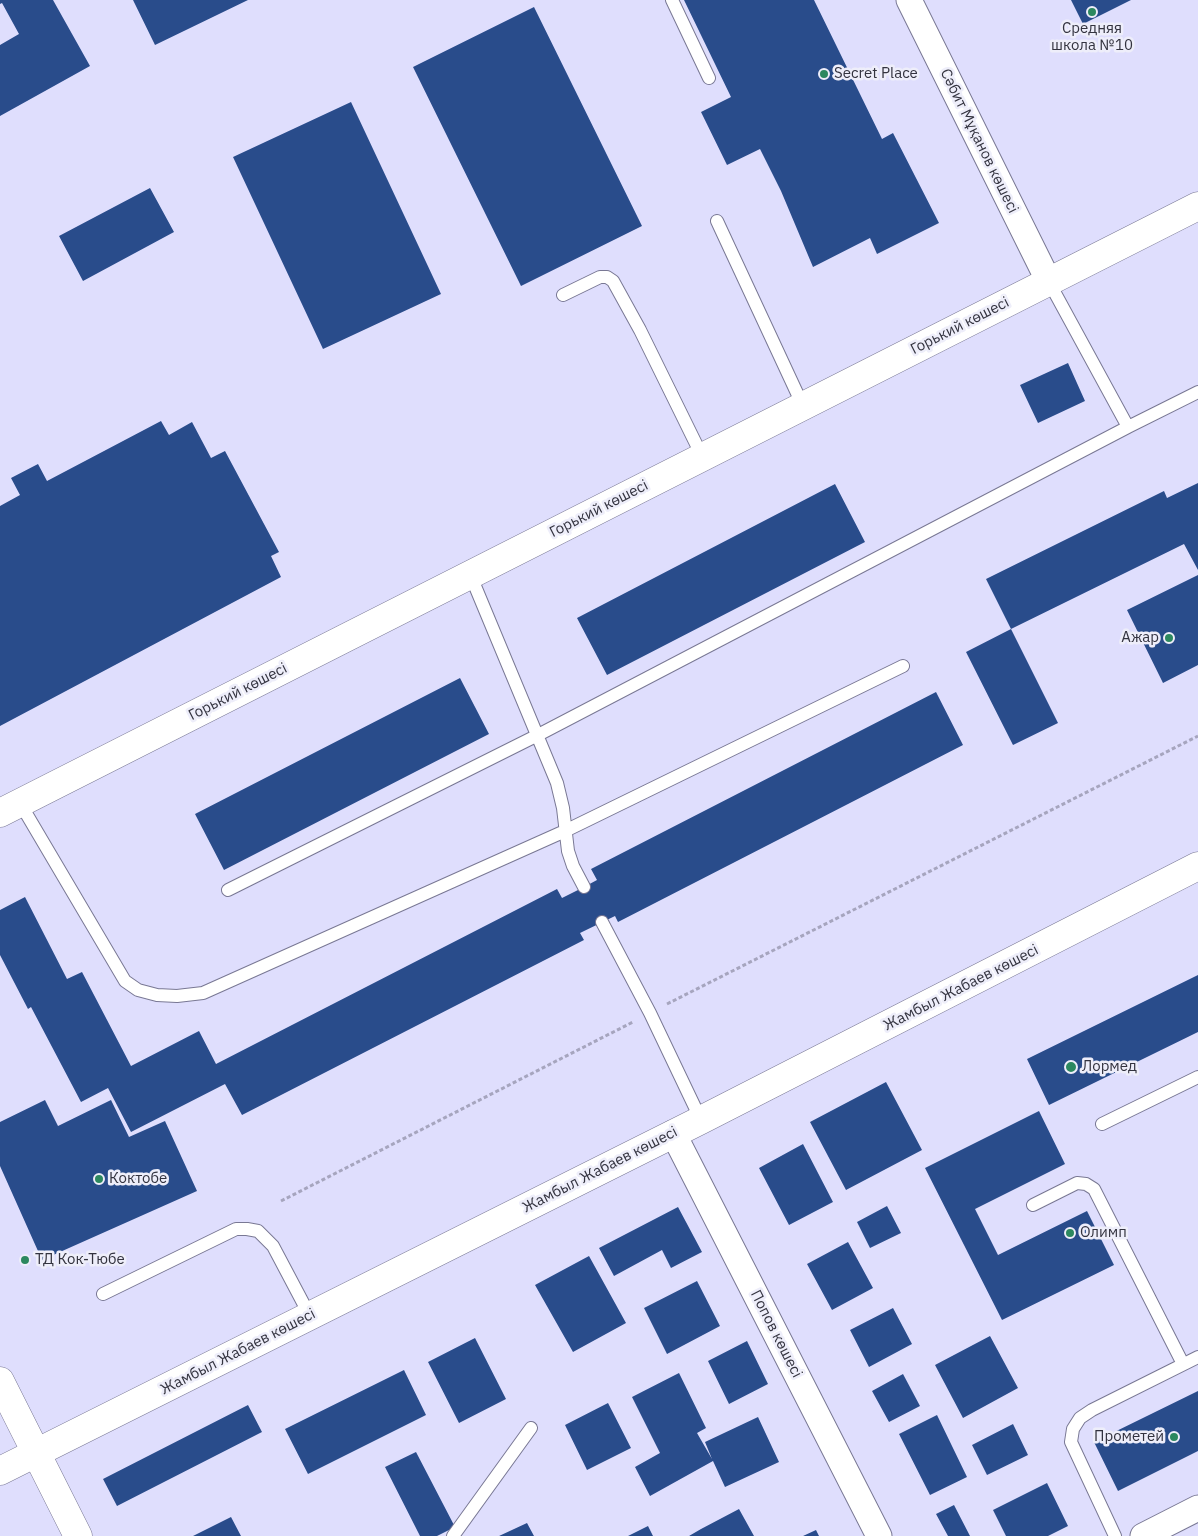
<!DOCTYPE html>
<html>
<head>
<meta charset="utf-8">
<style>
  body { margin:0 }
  canvas { display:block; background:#dfdefd }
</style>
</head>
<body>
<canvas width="1198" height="1536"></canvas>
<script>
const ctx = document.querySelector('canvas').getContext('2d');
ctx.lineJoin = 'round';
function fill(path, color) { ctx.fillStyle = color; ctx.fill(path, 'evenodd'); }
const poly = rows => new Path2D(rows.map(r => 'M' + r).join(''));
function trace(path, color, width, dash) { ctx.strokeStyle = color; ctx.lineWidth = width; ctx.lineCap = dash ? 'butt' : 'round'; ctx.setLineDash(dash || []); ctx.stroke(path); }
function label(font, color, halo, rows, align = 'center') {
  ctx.font = font + ' "IBM Plex Sans",sans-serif'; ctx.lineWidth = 5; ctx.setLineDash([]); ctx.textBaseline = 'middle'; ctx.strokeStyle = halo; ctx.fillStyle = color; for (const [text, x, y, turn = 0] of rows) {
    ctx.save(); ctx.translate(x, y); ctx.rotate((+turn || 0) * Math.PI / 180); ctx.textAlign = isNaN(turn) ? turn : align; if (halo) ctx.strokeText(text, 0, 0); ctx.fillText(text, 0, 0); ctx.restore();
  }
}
const building = poly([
  [0,0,53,0,90,66,0,116,0,45,19,34,2,3,0,4],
  [133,0,248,0,155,45],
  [684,0,814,0,882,139,893,133,939,223,877,254,870,238,813,267,781,191,760,149,727,165,701,112,731,97],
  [1071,0,1131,0,1083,24],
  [534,7,642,226,521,286,413,67],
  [351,102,441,294,323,349,233,157],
  [150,188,174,232,83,281,59,236],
  [1068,363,1085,401,1038,423,1020,385],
  [161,421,169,435,192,422,211,458,225,451,279,552,271,556,281,577,0,726,0,506,20,495,11,478,38,464,47,481],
  [1198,483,1198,570,1184,544,1011,629,986,579,1164,491,1167,498],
  [835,484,865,542,607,675,577,618],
  [1198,575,1198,665,1163,683,1127,610],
  [1011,629,1058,723,1013,745,966,652],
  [460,678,489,734,224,870,195,814],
  [936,692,963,745,618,922,615,916,580,933,584,940,242,1115,225,1084,131,1132,108,1088,81,1102,31,1007,28,1009,0,955,0,910,25,897,67,979,82,972,131,1066,199,1031,216,1064,557,889,562,898,584,887,597,880,591,869],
  [1198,975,1198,1032,1049,1105,1027,1059],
  [886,1082,922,1150,846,1190,810,1122],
  [45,1100,58,1126,111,1100,129,1137,165,1121,197,1191,42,1260,0,1166,0,1122],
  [1039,1111,1065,1164,975,1209,998,1255,1087,1211,1114,1265,1002,1320,925,1168],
  [803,1144,833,1202,789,1225,759,1168],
  [887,1206,901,1233,870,1248,857,1222],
  [678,1207,702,1252,671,1268,662,1250,614,1276,599,1248],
  [848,1242,873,1288,832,1310,807,1264],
  [589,1256,626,1323,573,1352,535,1285],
  [697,1281,720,1326,667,1354,644,1308],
  [893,1308,912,1344,869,1367,850,1330],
  [990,1336,1018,1388,963,1418,935,1365],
  [475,1338,506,1399,459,1423,428,1362],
  [747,1341,768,1384,729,1404,708,1361],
  [404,1370,426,1415,308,1474,285,1429],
  [679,1373,706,1428,697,1433,712,1459,705,1442,758,1417,779,1462,725,1487,713,1461,650,1496,635,1467,660,1453,632,1397],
  [903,1374,920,1406,889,1422,872,1391],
  [1198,1391,1198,1451,1118,1491,1094,1442],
  [608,1403,631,1448,587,1470,565,1425],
  [248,1405,262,1432,117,1506,103,1479],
  [937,1415,967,1477,930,1495,899,1434],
  [1013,1424,1028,1455,987,1475,972,1445],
  [416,1452,455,1527,437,1536,420,1536,385,1467],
  [1047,1483,1068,1526,1048,1536,1006,1536,993,1510],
  [954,1505,970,1536,948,1536,936,1514],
  [739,1509,754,1536,689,1536,701,1529],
  [231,1517,241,1536,193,1536],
  [527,1523,534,1536,499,1536],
  [648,1526,653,1536,628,1536],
  [816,1530,819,1536,803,1536]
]);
const path = poly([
  [667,1004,1198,736],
  [281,1201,633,1022]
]);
const lane = poly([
  [672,0,709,78],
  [717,221,803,406],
  [1049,282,1128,427,1198,392],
  [563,295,600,277,607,277,613,281,640,330,702,456],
  [470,574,557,783,563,808,568,851,573,866,584,887],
  [20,803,125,981,138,990,157,995,177,996,203,993,565,831,903,666],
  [228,890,538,735,1128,427],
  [602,922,650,1013,701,1120],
  [1102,1124,1198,1077],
  [1033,1205,1077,1183,1086,1184,1094,1189,1183,1364],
  [103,1294,236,1229,247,1229,258,1231,273,1246,310,1316],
  [453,1536,531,1428],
  [1115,1536,1071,1442,1073,1429,1080,1418,1092,1410,1198,1357]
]);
const street = poly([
  [909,0,1049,282],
  [673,1133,879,1536],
  [1143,1536,1198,1508]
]);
const secondary = poly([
  [0,813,1198,206],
  [0,1381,78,1536]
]);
const primary = poly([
  [0,1471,701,1120,1198,866]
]);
const markers = [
  [1092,12,5,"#2c885f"],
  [824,74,5,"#2c885f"],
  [1169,638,5,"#2c885f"],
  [1071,1067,6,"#2c885f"],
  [99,1179,5,"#2c885f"],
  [1070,1233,5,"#2c885f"],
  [25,1260,5,"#2c885f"],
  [1174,1437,5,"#2c885f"]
];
const poiNames = [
  ["Средняя",1092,29,"center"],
  ["школа №10",1092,46,"center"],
  ["Secret Place",834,74],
  ["Ажар",1159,638,"right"],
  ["Лормед",1082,1067],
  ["Коктобе",109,1179],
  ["Олимп",1080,1233],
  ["ТД Кок-Тюбе",35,1260],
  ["Прометей",1164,1437,"right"]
];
const streetNames = [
  ["Сәбит Мұқанов көшесі",979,141,64],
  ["Горький көшесі",960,326,-27],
  ["Горький көшесі",599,509,-27],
  ["Горький көшесі",238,692,-27],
  ["Жамбыл Жабаев көшесі",961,988,-27],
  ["Жамбыл Жабаев көшесі",600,1170,-27],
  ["Попов көшесі",776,1334,63],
  ["Жамбыл Жабаев көшесі",238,1352,-27]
];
fill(building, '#294c8b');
trace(lane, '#797894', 14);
trace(street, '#797894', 27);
trace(secondary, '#797894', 29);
trace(primary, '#797894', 29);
trace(path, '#a6a5be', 3, [4, 2.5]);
trace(lane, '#fff', 12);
trace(street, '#fff', 25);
trace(secondary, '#fff', 28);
trace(primary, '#fff', 28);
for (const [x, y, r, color] of markers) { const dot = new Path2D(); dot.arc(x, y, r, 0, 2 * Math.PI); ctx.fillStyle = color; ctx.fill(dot); trace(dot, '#eeeefa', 2); }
label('15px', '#33333f', '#eeeefa', poiNames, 'left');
label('15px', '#33333f', '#eeeefa', streetNames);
</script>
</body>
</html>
